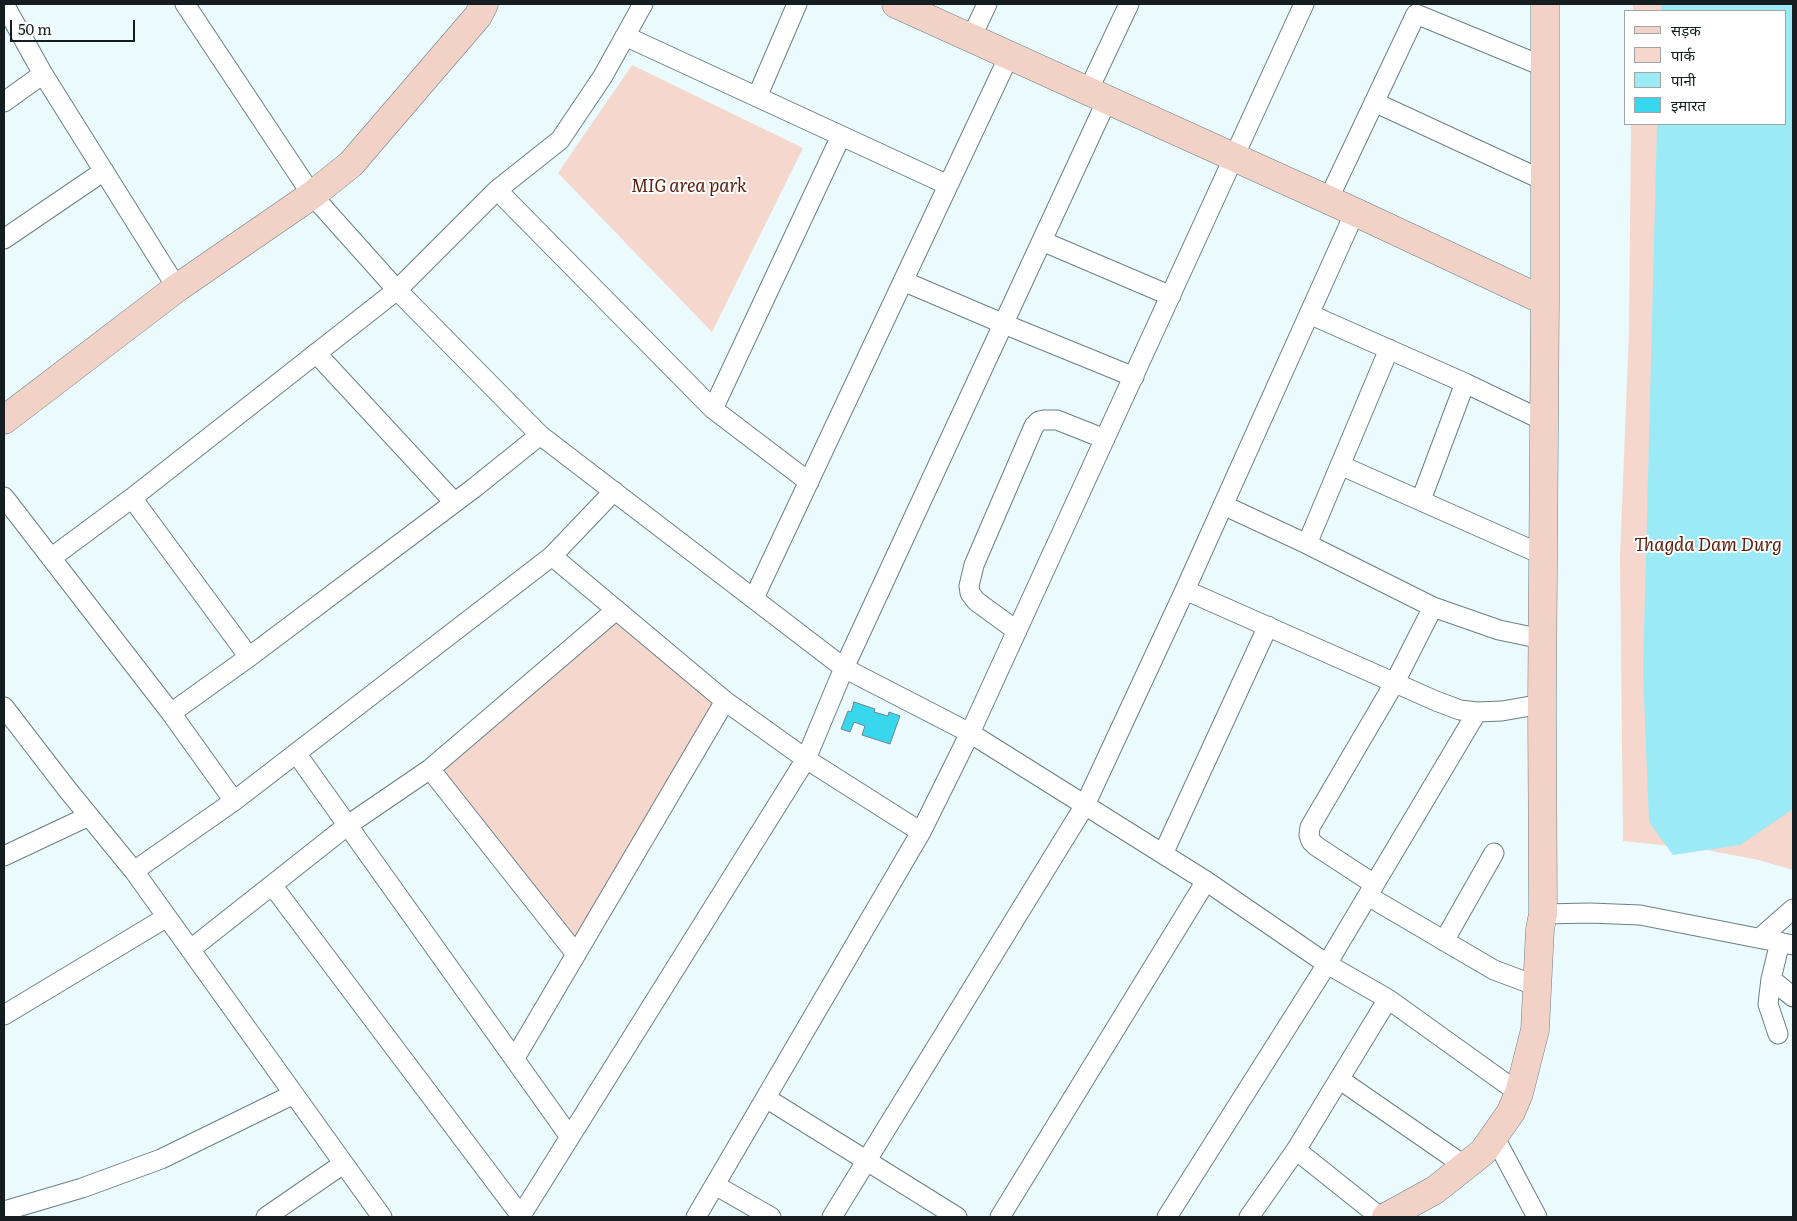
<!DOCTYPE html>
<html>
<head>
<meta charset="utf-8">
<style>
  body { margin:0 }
  #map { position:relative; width:1797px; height:1221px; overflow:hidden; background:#ebfafd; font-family:Literata,"Noto Sans Devanagari",serif }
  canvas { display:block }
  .frame { position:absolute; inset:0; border:5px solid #141d1f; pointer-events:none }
  .legend { position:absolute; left:1624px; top:10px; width:162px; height:115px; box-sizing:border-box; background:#fff; border:1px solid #a1a5a5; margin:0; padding:6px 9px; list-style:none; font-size:15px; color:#141d1f }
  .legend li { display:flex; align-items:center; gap:10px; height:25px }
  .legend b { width:25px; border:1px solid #a1a5a5 }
  .scale { position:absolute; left:10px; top:20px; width:125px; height:22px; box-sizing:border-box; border:2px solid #141d1f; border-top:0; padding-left:6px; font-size:15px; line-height:18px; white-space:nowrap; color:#141d1f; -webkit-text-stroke:4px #fff; paint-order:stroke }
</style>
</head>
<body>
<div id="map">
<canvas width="1797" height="1221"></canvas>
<div class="frame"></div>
<ul class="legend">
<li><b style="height:6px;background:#f2d1c7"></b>सड़क</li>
<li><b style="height:14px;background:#f6d7cd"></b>पार्क</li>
<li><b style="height:14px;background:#9deaf7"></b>पानी</li>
<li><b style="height:14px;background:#37d7ee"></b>इमारत</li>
</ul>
<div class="scale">50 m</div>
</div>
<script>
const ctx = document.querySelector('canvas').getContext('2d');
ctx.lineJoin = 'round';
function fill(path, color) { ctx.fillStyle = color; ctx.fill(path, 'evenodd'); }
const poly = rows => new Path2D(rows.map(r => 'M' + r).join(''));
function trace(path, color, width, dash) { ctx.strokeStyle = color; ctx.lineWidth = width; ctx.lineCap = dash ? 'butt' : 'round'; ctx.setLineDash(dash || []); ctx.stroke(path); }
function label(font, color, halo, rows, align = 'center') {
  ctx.font = font + ' Literata,serif'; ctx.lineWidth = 4; ctx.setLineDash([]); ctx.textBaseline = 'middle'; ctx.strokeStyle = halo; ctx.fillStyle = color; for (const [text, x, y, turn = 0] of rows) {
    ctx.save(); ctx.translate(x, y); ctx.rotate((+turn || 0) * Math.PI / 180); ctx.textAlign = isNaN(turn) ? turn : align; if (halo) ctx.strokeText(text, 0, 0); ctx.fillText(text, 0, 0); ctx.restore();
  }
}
const green = poly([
  [1633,4,1793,4,1793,870,1759,860,1707,850,1623,841,1620,557,1629,331,1631,124,1786,124,1786,11,1633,11],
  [632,65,803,148,712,332,558,173],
  [616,610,725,701,576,954,430,769]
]);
const water = poly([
  [1661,4,1793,4,1793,809,1740,845,1673,855,1649,822,1643,672,1657,124,1786,124,1786,11,1661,11]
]);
const building = poly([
  [854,702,875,709,874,712,888,716,889,712,900,716,890,744,862,735,865,726,854,722,850,732,841,729,848,711,851,712,854,702]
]);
const street = poly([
  [4,4,43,74,177,288],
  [185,4,312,195,397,290,540,435,844,668,970,733,1163,854,1206,881,1327,964,1388,999,1519,1093],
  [625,36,948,185],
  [971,38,987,4],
  [1088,91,1129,4],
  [757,97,797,4],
  [4,102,43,74],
  [1374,102,1545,181],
  [497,190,713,409,809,482],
  [1328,200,1416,14,1545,67],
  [4,239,104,171],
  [1042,241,1171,296],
  [903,281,1004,324,1134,377],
  [1309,314,1465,383,1544,421],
  [316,353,454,502],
  [713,409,841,136],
  [1340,465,1543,555],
  [4,497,171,713,234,801],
  [132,498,249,657],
  [1421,500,1465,383],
  [1223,505,1307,544,1433,607,1499,630,1542,639],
  [1307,544,1389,349],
  [552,556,614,491],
  [51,558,132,498,397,290,497,190,560,140,603,76,643,4],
  [1185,590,1436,701,1460,710,1477,712,1502,711,1542,704],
  [754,598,1009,56],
  [1017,631,976,601,970,593,969,586,974,565,1034,426,1039,421,1044,420,1057,420,1105,439],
  [4,707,67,789,134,871,382,1217],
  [171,713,249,657,474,488,540,435],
  [296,753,570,1137],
  [430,769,576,954],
  [1163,854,1268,626],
  [4,856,89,816],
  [134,871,234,801,552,556,725,701,806,759,921,832],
  [1374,884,1316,846,1311,841,1309,835,1310,827,1395,682,1433,607],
  [272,885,521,1216],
  [1368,896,1494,970,1537,986],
  [1543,914,1590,913,1640,915,1793,945],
  [1760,938,1793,909],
  [1444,941,1494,853],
  [191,949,348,825,430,769,616,610],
  [1771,979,1793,997],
  [4,1015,167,917],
  [1778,1034,1768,1004,1771,979,1780,942],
  [515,1058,725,701],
  [1339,1079,1465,1166],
  [766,1098,957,1217],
  [1494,1136,1537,1217],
  [1296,1150,1380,1217],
  [715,1185,771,1217],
  [4,1211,82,1188,161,1159,294,1094],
  [266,1217,343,1164],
  [520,1217,806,759,844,668,1107,100],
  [696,1217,921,832,970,733,1304,4],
  [832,1217,1085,805,1185,590,1355,212],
  [1000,1217,1206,881],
  [1167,1217,1327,964,1477,712],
  [1249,1217,1296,1150,1388,999]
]);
const secondary = poly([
  [896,4,1355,212,1545,301],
  [4,420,177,288,312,195,351,164,478,16,484,4],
  [1386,1217,1435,1190,1483,1152,1511,1112,1519,1093,1535,1030,1540,929,1543,914,1542,704,1545,301,1545,4]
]);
const parkNames = [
  ["MIG area park",689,187],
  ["Thagda Dam Durg",1708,546]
];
fill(green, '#f6d7cd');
fill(water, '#9deaf7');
fill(building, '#37d7ee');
trace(building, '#6f868a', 1);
trace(street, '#698084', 21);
trace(secondary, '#698084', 29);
trace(street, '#fff', 19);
trace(secondary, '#f2d1c7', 28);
label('italic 18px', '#5a1c08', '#fff', parkNames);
</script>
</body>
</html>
